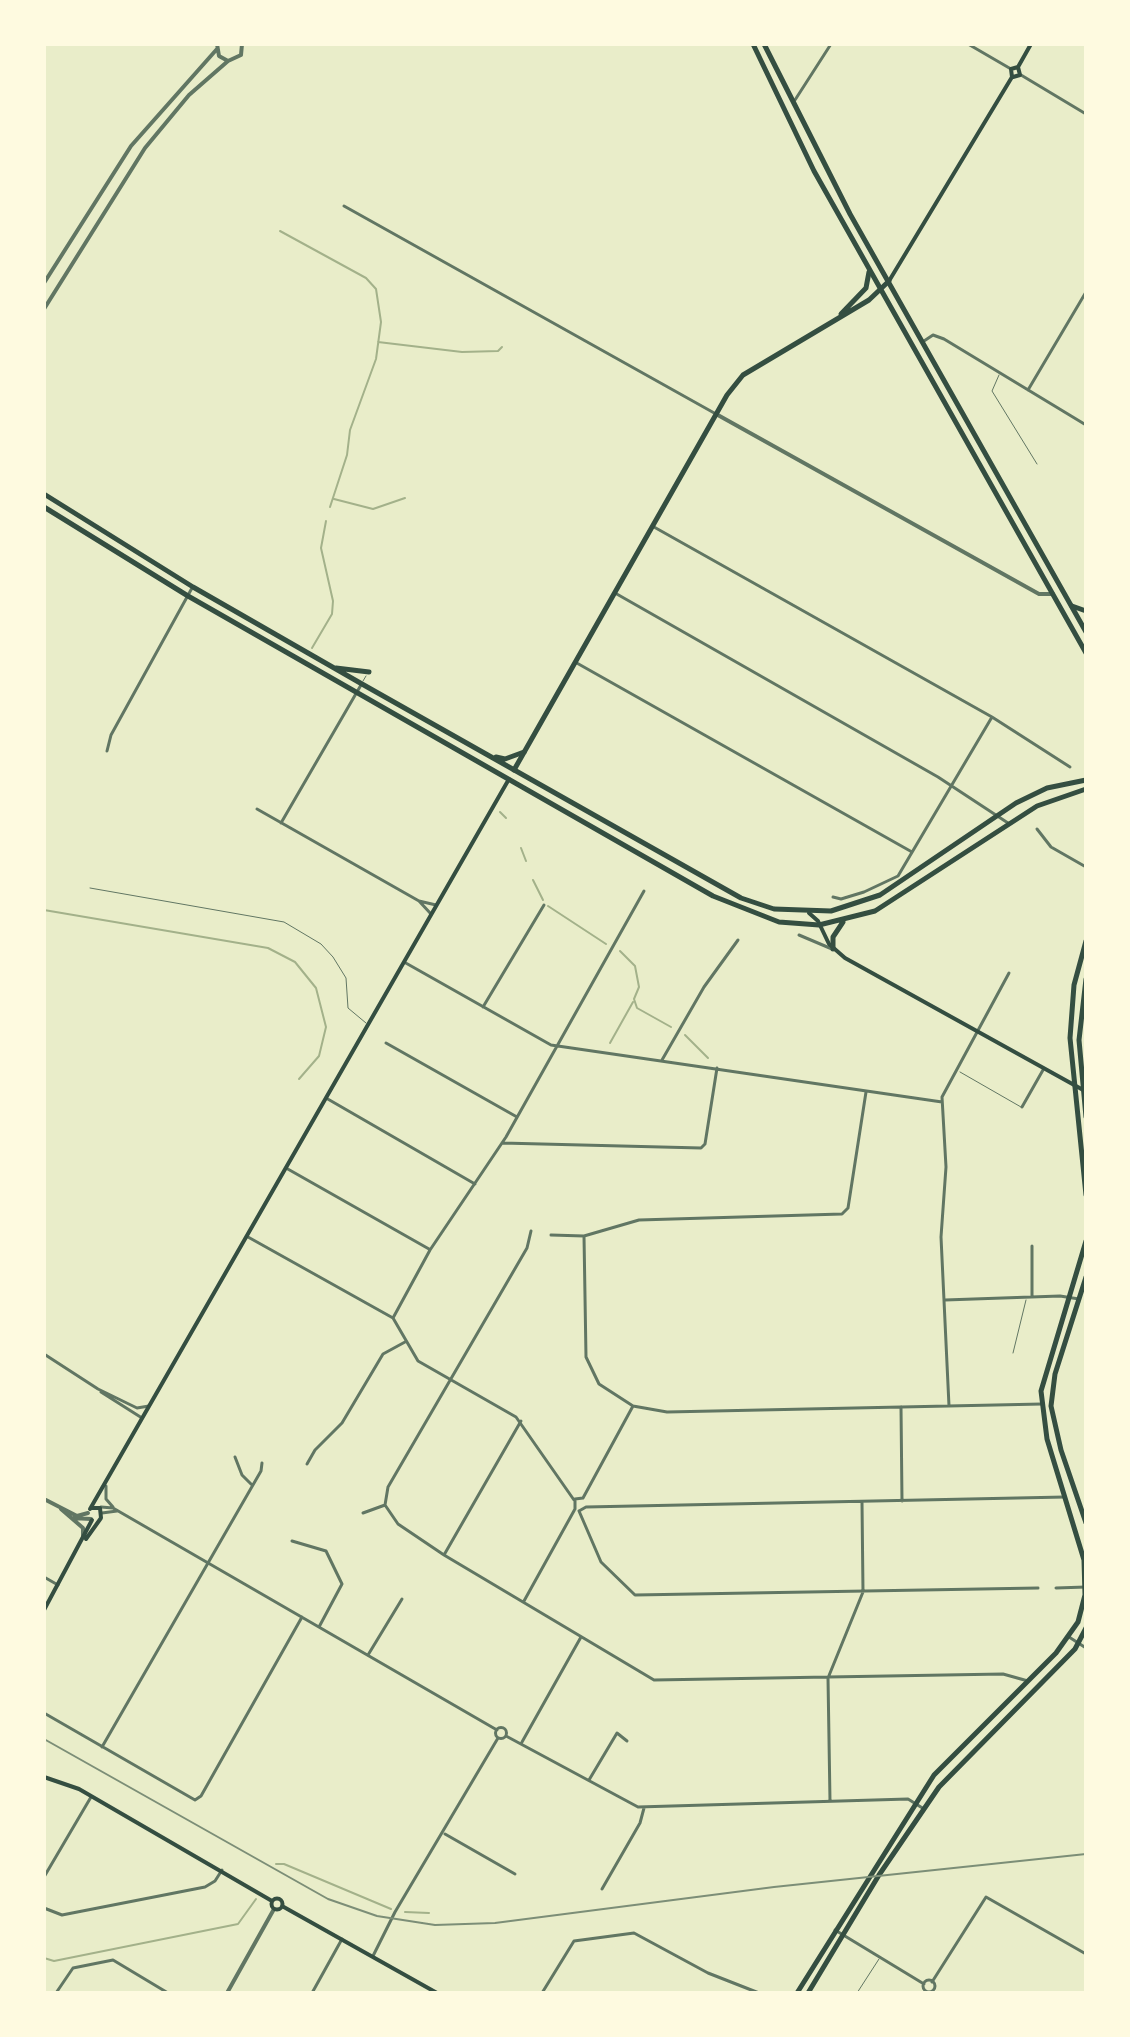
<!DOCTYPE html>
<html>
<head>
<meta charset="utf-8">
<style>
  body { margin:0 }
  #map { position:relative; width:1130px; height:2037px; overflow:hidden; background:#e9edc9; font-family:"Fira Sans Condensed",sans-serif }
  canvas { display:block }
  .frame { position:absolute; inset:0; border:46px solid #fefae0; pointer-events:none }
</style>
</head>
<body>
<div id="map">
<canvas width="1130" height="2037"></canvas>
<div class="frame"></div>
</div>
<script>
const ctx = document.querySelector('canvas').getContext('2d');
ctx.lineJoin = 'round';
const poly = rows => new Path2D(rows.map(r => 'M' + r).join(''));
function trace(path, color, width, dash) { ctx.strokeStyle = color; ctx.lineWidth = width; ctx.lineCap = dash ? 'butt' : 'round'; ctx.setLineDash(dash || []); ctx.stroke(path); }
const stream = poly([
  [280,231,366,278,376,289,381,322,376,359,350,430,347,455,330,507],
  [378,342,462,352,498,351,502,347],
  [334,499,373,509,405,498],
  [312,648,332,614,333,601,321,548,326,521],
  [500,812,506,818],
  [521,848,526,861],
  [533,880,543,900],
  [548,906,606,944],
  [44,910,268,948,295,962,316,988,326,1027,319,1056,299,1079],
  [620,951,635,966,639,987,634,999,637,1008,671,1027],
  [685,1035,708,1058],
  [610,1043,633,1002],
  [276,1864,284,1864,391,1909],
  [405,1912,429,1913],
  [44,1958,54,1961,238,1924,256,1899]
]);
const service = poly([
  [999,375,992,391,1037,464],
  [363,681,366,676],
  [90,888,284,922,321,944,333,957,346,978,348,1008,366,1023],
  [960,1072,1021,1107],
  [1013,1353,1026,1300],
  [857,1993,879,1959]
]);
const minor = poly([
  [968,44,1011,69],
  [1021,75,1086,114],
  [795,100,831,44],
  [344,206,716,414],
  [924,341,933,335,944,339,1086,425],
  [1028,390,1086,292],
  [654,527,992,717,1070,767],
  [615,593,938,777,1008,823],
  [575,662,912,852],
  [107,751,111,735,192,588],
  [257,809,419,901,431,914],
  [281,823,361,685],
  [1037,829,1051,847,1086,867],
  [833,897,841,899,864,892,898,876,992,717],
  [419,901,436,905],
  [799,935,832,949],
  [404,962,551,1045,942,1102],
  [483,1007,544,905],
  [386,1043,517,1117],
  [662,1060,704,987,738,940],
  [326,1098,475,1184],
  [1022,1107,1043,1070],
  [502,1143,701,1148,705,1144,717,1068],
  [286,1168,429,1249],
  [531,1231,527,1248,388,1487,385,1505,398,1524,444,1555,654,1680,1003,1674,1028,1681],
  [551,1235,584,1236,639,1220,842,1214,848,1208,866,1092],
  [584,1236,586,1357,599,1384,633,1406,667,1412,1042,1404],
  [248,1237,393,1318,418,1361,516,1417,574,1500],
  [1032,1246,1032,1297],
  [945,1300,1060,1296,1079,1299],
  [393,1318,430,1250,506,1137,644,891],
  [44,1354,98,1389,137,1408,149,1406],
  [101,1392,142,1418],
  [949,1406,941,1237,946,1167,942,1097,1009,973],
  [901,1407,902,1501],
  [235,1457,242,1475,251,1484],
  [307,1464,315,1450,342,1423,383,1354,405,1342],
  [106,1486,106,1499,113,1507],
  [583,1498,633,1406],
  [101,1507,113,1508,497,1730],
  [575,1509,575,1499,583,1498],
  [579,1511,601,1562,635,1595,1038,1588],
  [579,1511,586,1507,1065,1497],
  [102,1513,117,1511],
  [363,1513,385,1505],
  [292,1541,326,1551,342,1584,319,1627],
  [444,1555,521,1421],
  [44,1577,58,1585],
  [1056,1588,1086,1587],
  [524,1601,575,1509],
  [1069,1637,1086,1648],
  [368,1655,402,1599],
  [44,1713,195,1800,201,1796,302,1617],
  '495.5 1733a5.5 5.5 0 1 1 11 0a5.5 5.5 0 1 1-11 0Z',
  [506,1736,638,1807,908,1799,924,1809],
  [522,1742,581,1637],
  [102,1747,261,1471,262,1463],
  [589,1780,617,1733,627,1741],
  [830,1801,828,1678,863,1592,862,1502],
  [445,1834,515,1874],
  [44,1877,91,1797],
  [602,1889,640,1823,644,1808],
  [44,1908,62,1915,205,1887,215,1881,222,1870],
  [835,1930,924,1984],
  [373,1956,395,1912,498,1738],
  '923 1986a6 6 0 1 1 12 0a6 6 0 1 1-12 0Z',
  [932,1982,986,1897,1086,1954],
  [56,1993,73,1968,113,1960,168,1993],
  [312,1993,342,1939],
  [542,1993,574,1941,634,1933,708,1973,759,1993]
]);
const tertiary = poly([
  [217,44,219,56,228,61,241,55,242,44],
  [44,283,131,146,217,49],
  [44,309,145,148,189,95,228,61],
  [716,414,1039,594,1053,594],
  [44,1499,77,1516,88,1513],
  [61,1509,83,1528,83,1536],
  [72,1518,91,1519],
  [227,1993,274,1909]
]);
const secondary = poly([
  [1018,67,1031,44],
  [1012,77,1011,69,1018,67],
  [1013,77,1020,75,1018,67],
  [889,281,1012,77],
  [809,913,818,921,829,944,845,958,1085,1091],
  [91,1508,100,1508,101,1518],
  [90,1509,509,779],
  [86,1539,101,1518],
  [44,1610,92,1520],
  [44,1777,79,1789,272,1901],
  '271.5 1904a5.5 5.5 0 1 1 11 0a5.5 5.5 0 1 1-11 0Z',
  [282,1906,437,1993]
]);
const primary = poly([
  [841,314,866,288,869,272],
  [1072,606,1086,611],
  [514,770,727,395,743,375,869,300,889,281]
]);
const trunk = poly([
  [753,44,814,171,1086,653],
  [764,44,850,214,1086,632],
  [44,494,193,587,362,684,741,898,774,909,831,911,880,895,1016,803,1047,788,1086,780],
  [44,507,188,596,713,896,779,922,819,925,875,911,1037,806,1086,789],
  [336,668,369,672],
  [496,757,505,759,524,752],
  [1086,941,1074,985,1070,1038,1086,1195],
  [833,949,833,937,843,922],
  [1086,979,1079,1040,1086,1117],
  [1086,1277,1055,1374,1051,1406,1061,1450,1086,1523],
  [797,1993,934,1775,1056,1653,1078,1622,1085,1595,1084,1560,1047,1439,1041,1391,1086,1241],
  [808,1993,879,1875,939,1787,1075,1649,1086,1628]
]);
const rail = poly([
  [44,1739,328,1899,377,1916,435,1925,495,1923,774,1887,1086,1854]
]);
trace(stream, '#a3b18a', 2);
trace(service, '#617663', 1);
trace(minor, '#617663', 3);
trace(tertiary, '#617663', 4);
trace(secondary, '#344e41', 4);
trace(primary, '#344e41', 5);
trace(trunk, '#344e41', 5);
trace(rail, '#7c8e77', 2);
</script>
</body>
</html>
